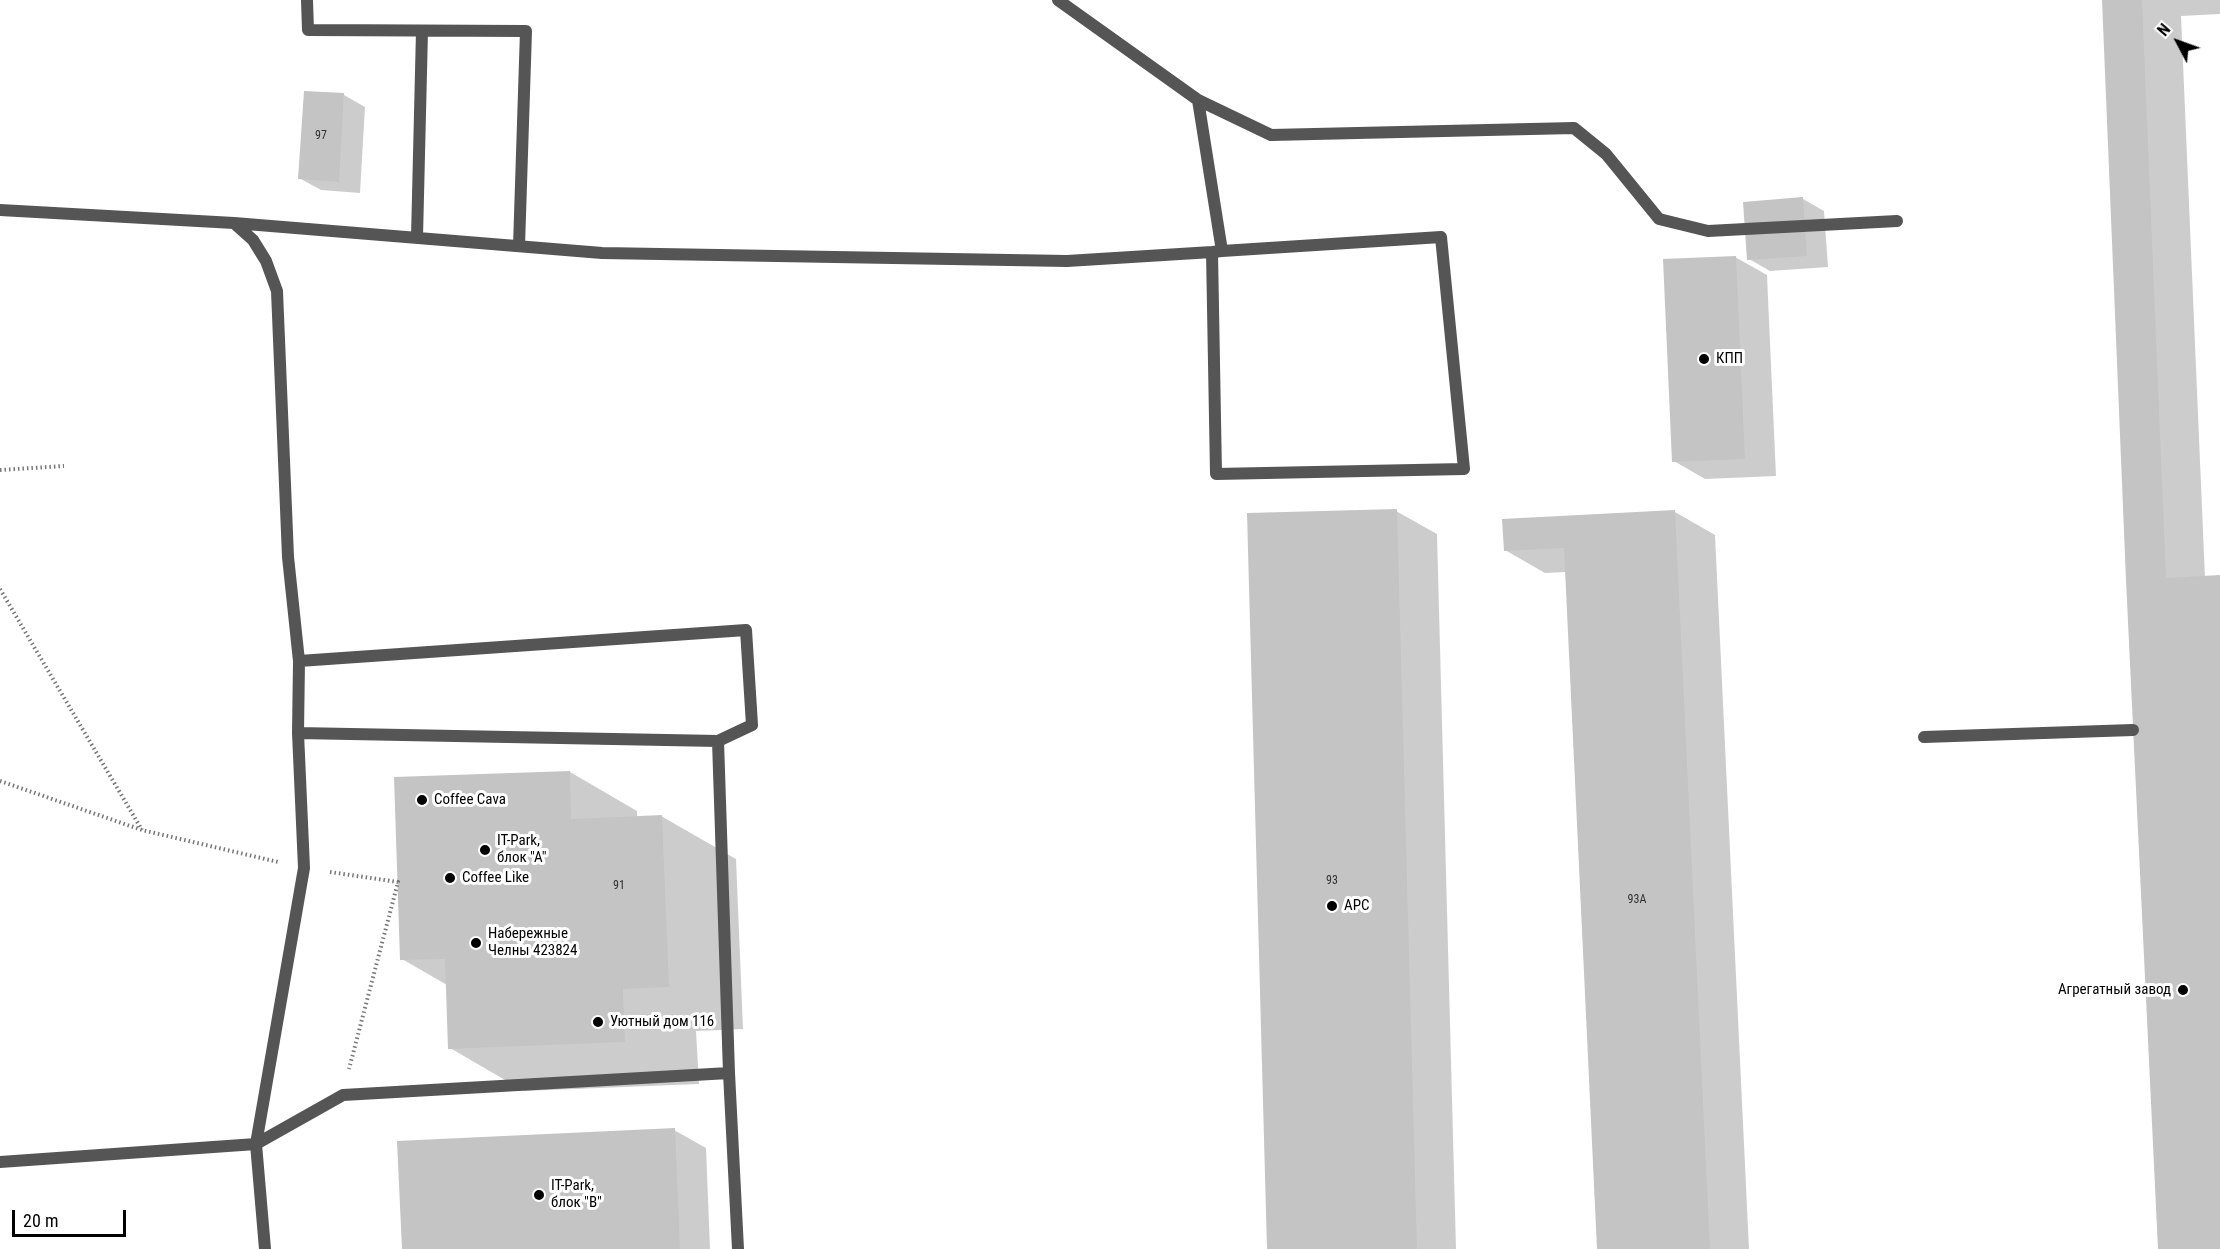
<!DOCTYPE html>
<html>
<head>
<meta charset="utf-8">
<style>
  body { margin:0 }
  #map { position:relative; width:2220px; height:1249px; overflow:hidden; background:#fff; font-family:"Roboto Condensed",sans-serif }
  canvas { display:block }
  .north { position:absolute; left:2148px; top:12px; width:60px; height:60px; -webkit-text-stroke:4px #fff; paint-order:stroke; rotate:311deg; font-size:16px; font-weight:700; line-height:24px; text-align:center; color:#000 }
  .north::after { content:''; display:block; margin:auto; width:21px; height:27px; background:#000; clip-path:polygon(50% 0,100% 100%,50% 72%,0 100%) }
  .scale { position:absolute; left:12px; top:1210px; width:114px; height:27px; box-sizing:border-box; border:3px solid #000; border-top:0; padding-left:8px; font-size:18px; line-height:21px; white-space:nowrap; color:#000; -webkit-text-stroke:4px #fff; paint-order:stroke }
</style>
</head>
<body>
<div id="map">
<canvas width="2220" height="1249"></canvas>
<div class="north">N</div>
<div class="scale">20 m</div>
</div>
<script>
const ctx = document.querySelector('canvas').getContext('2d');
ctx.lineJoin = 'round';
function fill(path, color) { ctx.fillStyle = color; ctx.fill(path, 'evenodd'); }
const poly = rows => new Path2D(rows.map(r => 'M' + r).join(''));
function trace(path, color, width, dash) { ctx.strokeStyle = color; ctx.lineWidth = width; ctx.lineCap = dash ? 'butt' : 'round'; ctx.setLineDash(dash || []); ctx.stroke(path); }
function label(font, color, halo, rows, align = 'center') {
  ctx.font = font + ' "Roboto Condensed",sans-serif'; ctx.lineWidth = 6; ctx.setLineDash([]); ctx.textBaseline = 'middle'; ctx.strokeStyle = halo; ctx.fillStyle = color; for (const [text, x, y, turn = 0] of rows) {
    ctx.save(); ctx.translate(x, y); ctx.rotate((+turn || 0) * Math.PI / 180); ctx.textAlign = isNaN(turn) ? turn : align; if (halo) ctx.strokeText(text, 0, 0); ctx.fillText(text, 0, 0); ctx.restore();
  }
}
const shadow = poly([
  [2103,0,2220,0,2220,14,2181,16,2205,578,2220,577,2220,1249,2160,1249],
  [305,93,344,95,365,107,360,193,321,190,299,178],
  [1803,199,1824,211,1828,267,1770,271,1749,259],
  [1735,257,1767,275,1776,476,1705,479,1674,461],
  [1396,511,1437,534,1456,1249,1268,1249],
  [1675,512,1715,535,1749,1249,1599,1249,1566,572,1545,573,1505,550],
  [570,772,637,811,637,817,661,816,736,859,743,1029,696,1031,699,1084,524,1091,450,1048,447,985,402,959],
  [674,1130,706,1148,710,1249,403,1249]
]);
const building = poly([
  [2102,0,2142,0,2166,578,2220,575,2220,1249,2158,1249,2126,580],
  [304,91,344,93,339,182,298,179],
  [1803,197,1807,256,1747,260,1743,202],
  [1736,256,1745,459,1672,462,1663,259],
  [1397,509,1417,1249,1267,1249,1247,513],
  [1675,510,1710,1249,1597,1249,1564,548,1504,551,1502,519],
  [570,771,571,819,662,815,669,987,623,989,625,1042,448,1049,445,959,400,960,394,777],
  [675,1128,680,1249,402,1249,397,1141]
]);
const path = poly([
  [0,470,64,466],
  [0,589,142,830],
  [0,781,142,830,278,862],
  [330,872,398,882,349,1069]
]);
const service = poly([
  [307,0,308,30,526,31,519,246],
  [1058,0,1198,100,1222,251],
  [1198,100,1271,135,1574,128,1606,154,1659,219,1708,231,1897,221],
  [0,210,234,223,602,253,1067,261,1212,252,1222,251,1441,237,1464,469,1216,474,1212,252],
  [234,223,253,240,266,261,277,291,288,557,299,661,298,733,304,868,256,1144,265,1249],
  [417,237,422,31],
  [299,661,746,630,752,725,718,741],
  [298,733,718,741,729,1073,738,1249],
  [1924,737,2133,730],
  [0,1162,256,1144,343,1095,729,1073]
]);
const markers = [
  [1704,359,6,"#000"],
  [422,800,6,"#000"],
  [485,850,6,"#000"],
  [450,878,6,"#000"],
  [1332,906,6,"#000"],
  [476,943,6,"#000"],
  [2183,990,6,"#000"],
  [598,1022,6,"#000"],
  [539,1195,6,"#000"]
];
const numberNames = [
  ["97",321,136],
  ["93",1332,881],
  ["91",619,886],
  ["93А",1637,900]
];
const poiNames = [
  ["КПП",1716,359],
  ["Coffee Cava",434,800],
  ["IT-Park,",497,841],
  ["блок \"А\"",497,858],
  ["Coffee Like",462,878],
  ["АРС",1344,906],
  ["Набережные",488,934],
  ["Челны 423824",488,951],
  ["Агрегатный завод",2171,990,"right"],
  ["Уютный дом 116",610,1022],
  ["IT-Park,",551,1186],
  ["блок \"В\"",551,1203]
];
fill(shadow, '#0003');
fill(building, '#c4c4c4');
trace(path, '#777', 4, [1.5, 3]);
trace(service, '#555', 12);
for (const [x, y, r, color] of markers) { const dot = new Path2D(); dot.arc(x, y, r, 0, 2 * Math.PI); ctx.fillStyle = color; ctx.fill(dot); trace(dot, '#fff', 2); }
label('12px', '#313131', null, numberNames);
label('15px', '#000', '#fff', poiNames, 'left');
</script>
</body>
</html>
